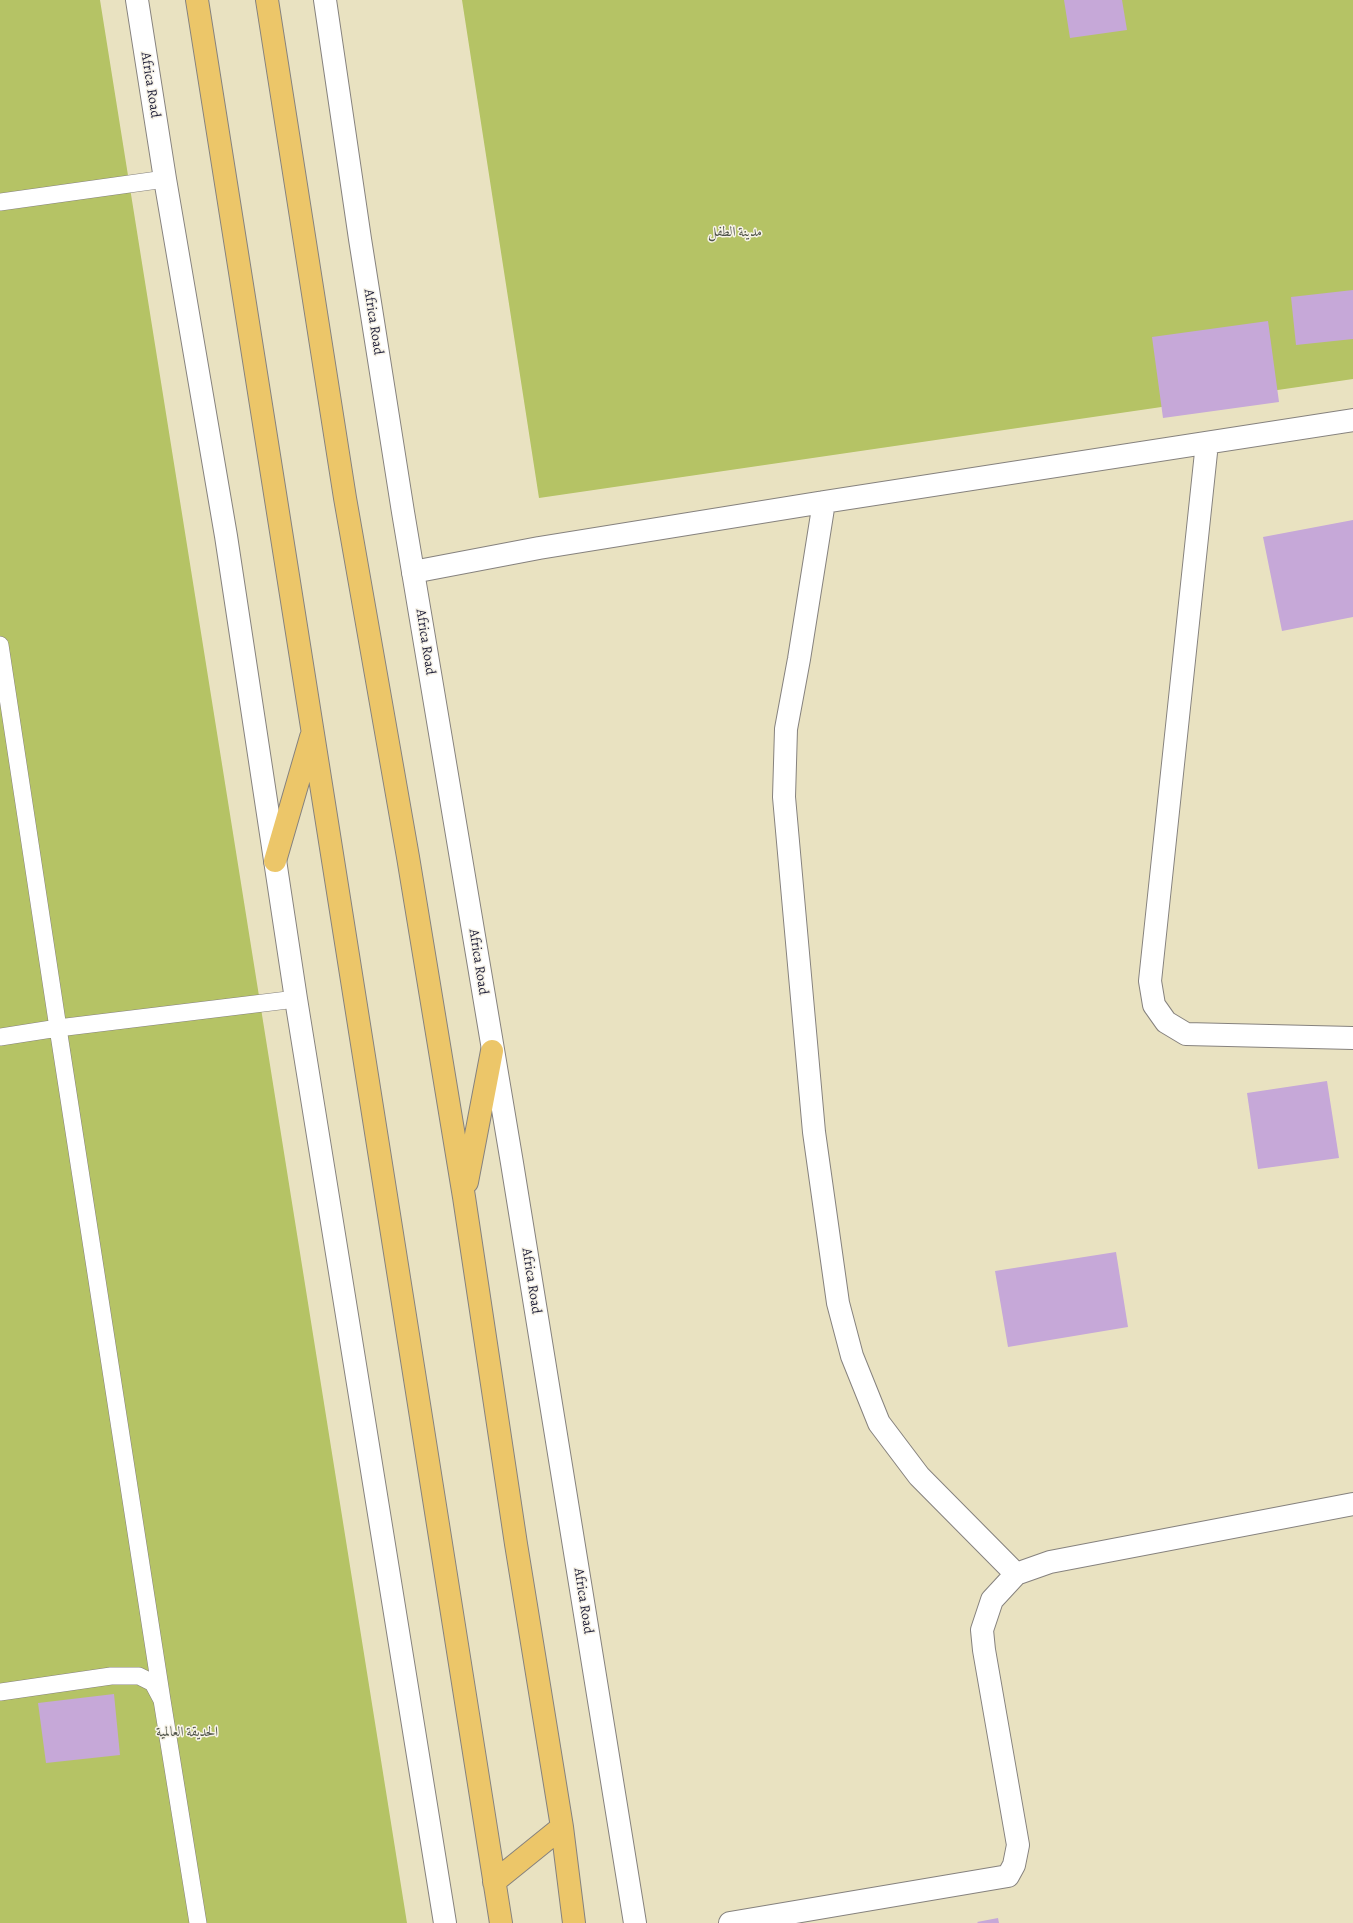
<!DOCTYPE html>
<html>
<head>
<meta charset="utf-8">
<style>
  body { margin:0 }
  canvas { display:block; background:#e9e2c1 }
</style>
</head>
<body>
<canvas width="1353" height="1923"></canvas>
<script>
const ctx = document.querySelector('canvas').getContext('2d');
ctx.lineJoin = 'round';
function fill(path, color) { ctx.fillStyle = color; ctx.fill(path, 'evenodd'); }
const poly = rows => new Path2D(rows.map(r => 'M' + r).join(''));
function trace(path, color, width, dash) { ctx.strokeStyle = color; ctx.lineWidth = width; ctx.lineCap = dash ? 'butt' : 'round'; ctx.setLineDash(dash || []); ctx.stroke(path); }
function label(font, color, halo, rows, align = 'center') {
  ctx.font = font + ' Alegreya,Amiri,serif'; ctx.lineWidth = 3; ctx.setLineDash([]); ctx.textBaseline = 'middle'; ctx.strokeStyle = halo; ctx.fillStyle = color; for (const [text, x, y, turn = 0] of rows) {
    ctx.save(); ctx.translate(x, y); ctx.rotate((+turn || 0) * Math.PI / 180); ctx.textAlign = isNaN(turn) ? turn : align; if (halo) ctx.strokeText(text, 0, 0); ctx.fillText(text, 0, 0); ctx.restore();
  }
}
const green = poly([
  [0,0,100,0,407,1923,0,1923],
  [462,0,1353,0,1353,379,539,498]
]);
const building = poly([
  [1064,0,1122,0,1127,30,1070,38],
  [1353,290,1353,339,1296,345,1291,297],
  [1268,321,1279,402,1163,418,1152,337],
  [1353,520,1353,617,1282,631,1263,537],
  [1327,1081,1339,1158,1258,1169,1247,1093],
  [1116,1252,1128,1327,1008,1347,995,1271],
  [114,1694,120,1755,46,1763,38,1703],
  [998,1918,999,1923,978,1923,977,1922]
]);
const service = poly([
  [0,202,165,179],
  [0,645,58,1028,0,1037],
  [0,1692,111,1676,139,1676,153,1683,162,1700,198,1923],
  [162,1700,58,1028,296,999]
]);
const minor = poly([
  [1207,443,1150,981,1154,1005,1166,1022,1186,1034,1353,1038],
  [824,502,799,659,786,729,784,797,814,1132,838,1303,852,1356,879,1423,919,1476,1016,1574],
  [413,572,539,548,824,502,1353,420],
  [730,1923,1008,1876,1014,1865,1018,1845,984,1650,982,1630,992,1600,1016,1574,1050,1562,1353,1504]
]);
const tertiary = poly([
  [137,0,165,179,226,536,296,999,445,1923],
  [325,0,360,239,403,512,512,1163,635,1923]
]);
const trunk = poly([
  [197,0,501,1923],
  [267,0,345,498,408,857,464,1197,516,1544,562,1827,574,1923],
  [275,861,311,737],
  [467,1182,492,1051],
  [494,1882,562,1827]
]);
const streetNames = [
  ["Africa Road",150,85,81],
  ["Africa Road",373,322,81],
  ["Africa Road",425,642,81],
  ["Africa Road",478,962,81],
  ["Africa Road",531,1281,81],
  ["Africa Road",583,1601,81]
];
const parkNames = [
  ["مدينة الطفل",735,233],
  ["الحديقة العالمية",187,1733]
];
fill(green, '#b5c365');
fill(building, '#c6a8d8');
trace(service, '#86827e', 18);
trace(minor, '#86827e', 24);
trace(tertiary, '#86827e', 24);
trace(trunk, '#86827e', 24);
trace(service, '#fff', 17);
trace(minor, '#fff', 22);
trace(tertiary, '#fff', 22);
trace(trunk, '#ecc669', 22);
label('14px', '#22223b', '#f7f3e8', streetNames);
label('14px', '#4e5248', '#f7f3e8', parkNames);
</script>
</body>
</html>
